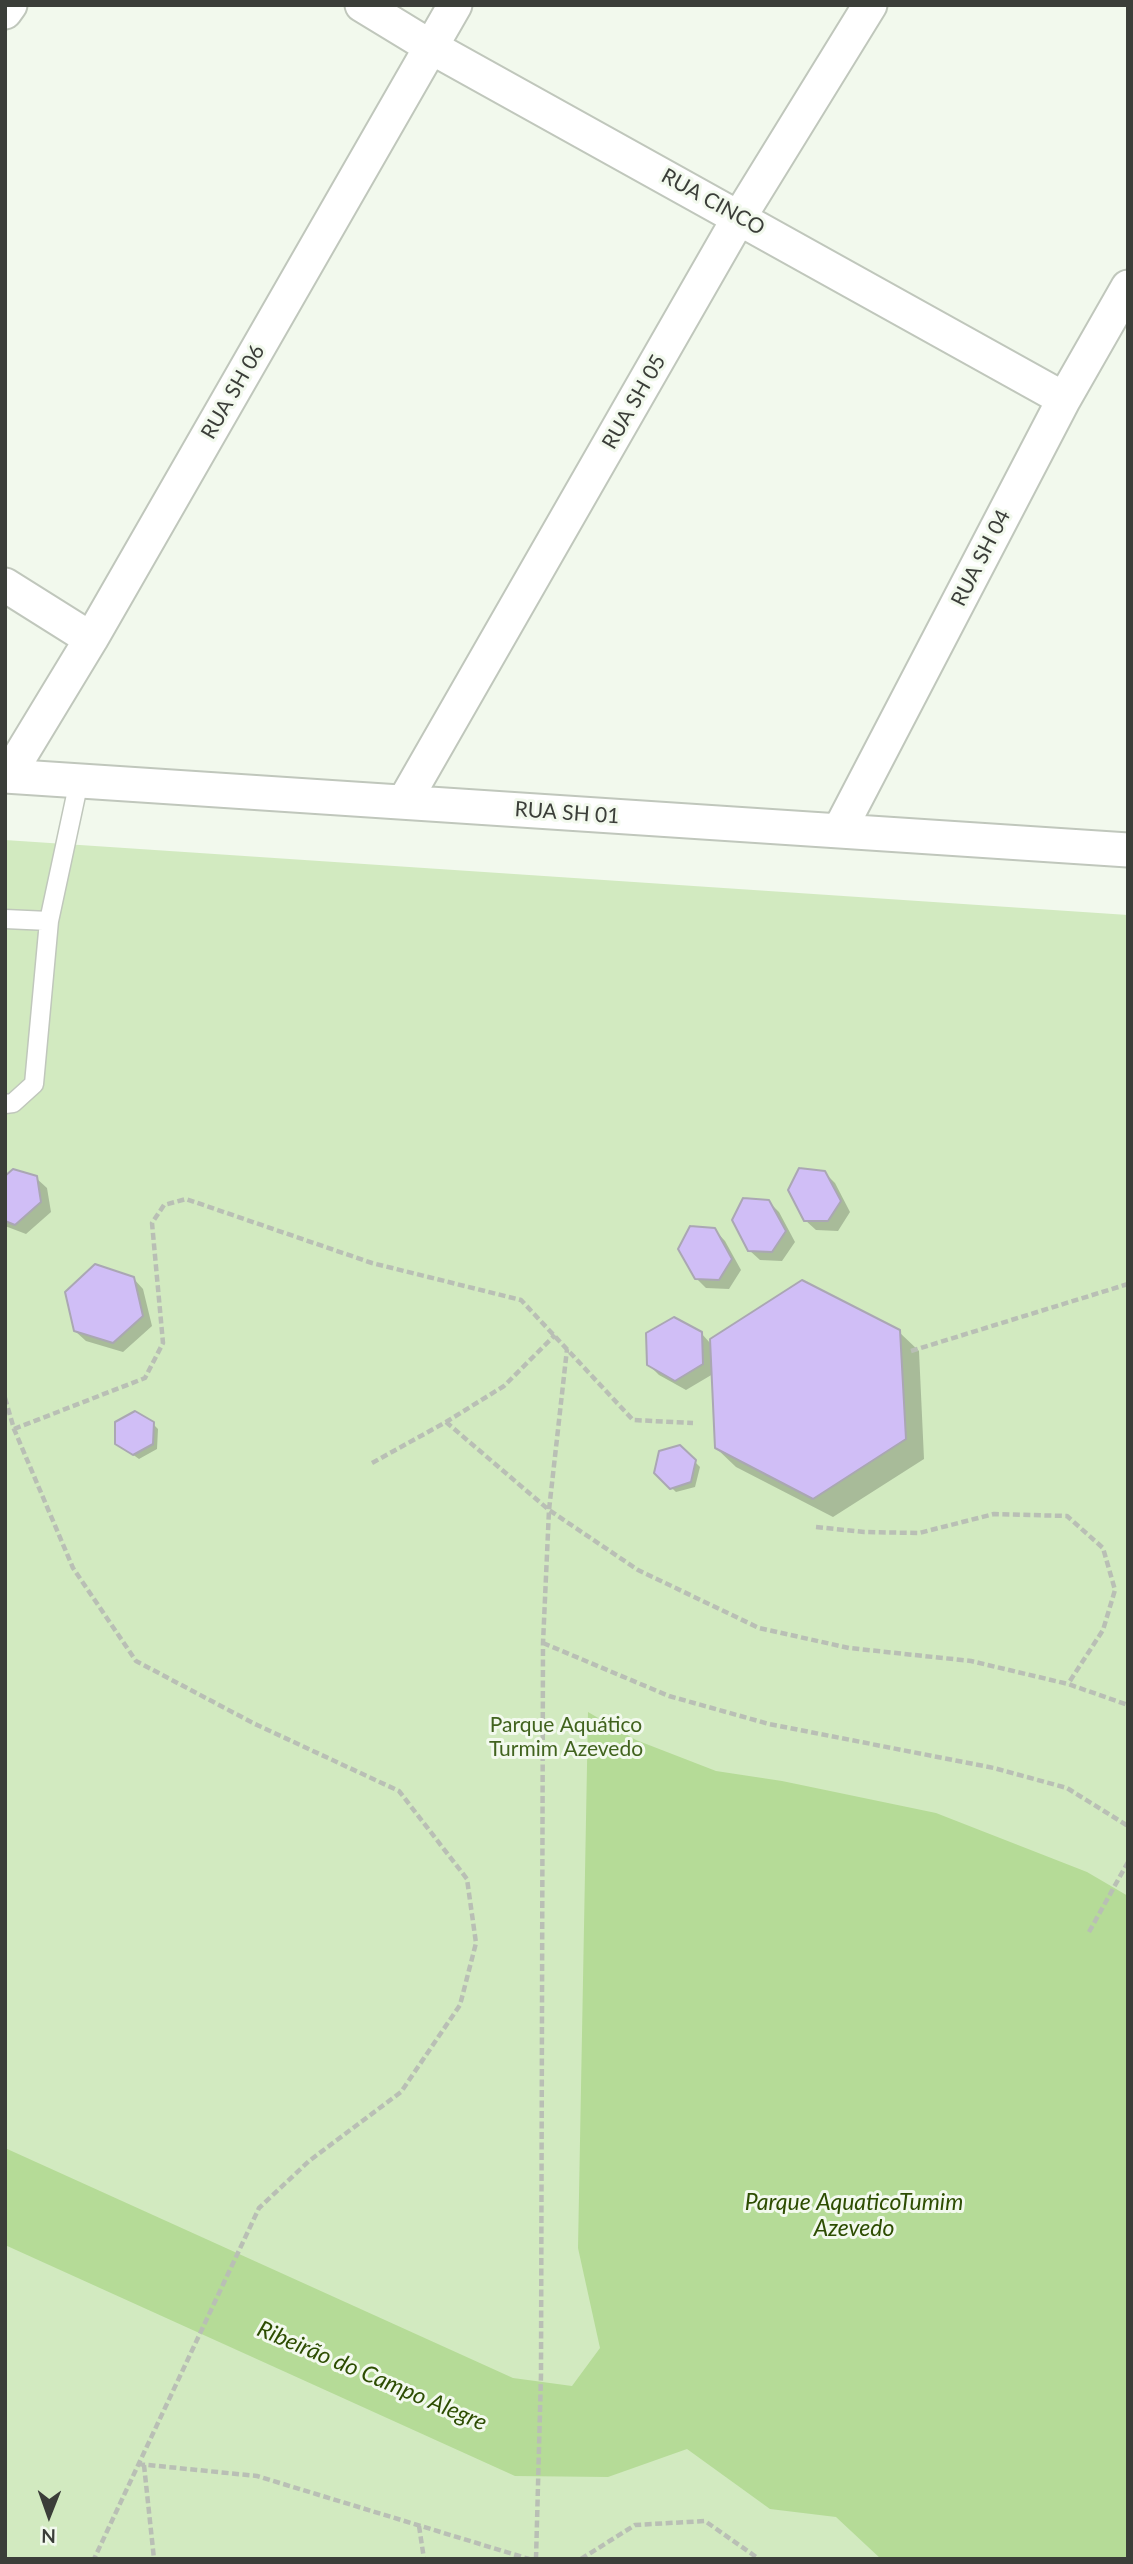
<!DOCTYPE html>
<html>
<head>
<meta charset="utf-8">
<style>
  body { margin:0 }
  #map { position:relative; width:1133px; height:2564px; overflow:hidden; background:#f2f9ed; font-family:Lato,sans-serif }
  canvas { display:block }
  .frame { position:absolute; inset:0; border:7px solid #3b3e39; pointer-events:none }
  .north { position:absolute; left:14px; top:2480px; width:70px; height:70px; -webkit-text-stroke:5px #f2f9ed; paint-order:stroke; rotate:181deg; font-size:19px; font-weight:700; line-height:28px; text-align:center; color:#3b3e39 }
  .north::after { content:''; display:block; margin:auto; width:24px; height:32px; background:#3b3e39; clip-path:polygon(50% 0,100% 100%,50% 72%,0 100%) }
</style>
</head>
<body>
<div id="map">
<canvas width="1133" height="2564"></canvas>
<div class="frame"></div>
<div class="north">N</div>
</div>
<script>
const ctx = document.querySelector('canvas').getContext('2d');
ctx.lineJoin = 'round';
function fill(path, color) { ctx.fillStyle = color; ctx.fill(path, 'evenodd'); }
const poly = rows => new Path2D(rows.map(r => 'M' + r).join(''));
function trace(path, color, width, dash) { ctx.strokeStyle = color; ctx.lineWidth = width; ctx.lineCap = dash ? 'butt' : 'round'; ctx.setLineDash(dash || []); ctx.stroke(path); }
function label(font, color, halo, rows, align = 'center') {
  ctx.font = font + ' Lato,sans-serif'; ctx.lineWidth = 6; ctx.setLineDash([]); ctx.textBaseline = 'middle'; ctx.strokeStyle = halo; ctx.fillStyle = color; for (const [text, x, y, turn = 0] of rows) {
    ctx.save(); ctx.translate(x, y); ctx.rotate((+turn || 0) * Math.PI / 180); ctx.textAlign = isNaN(turn) ? turn : align; if (halo) ctx.strokeText(text, 0, 0); ctx.fillText(text, 0, 0); ctx.restore();
  }
}
const green = poly([
  [5,840,1128,915,1128,2559,5,2559]
]);
const water = poly([
  [588,1712,636,1740,716,1771,782,1781,936,1813,1087,1872,1128,1896,1128,2559,881,2559,836,2517,770,2509,687,2449,608,2477,515,2476,5,2245,5,2148,513,2378,572,2386,600,2348,578,2248]
]);
const shadow = poly([
  [824,1172,835,1183,850,1212,838,1231,816,1230,805,1220],
  [36,1178,47,1188,51,1212,26,1234,5,1226,5,1179],
  [769,1202,779,1212,795,1242,782,1261,760,1260,749,1250],
  [715,1230,725,1241,741,1270,729,1289,706,1288,696,1278],
  [133,1278,143,1289,152,1326,123,1352,86,1341,75,1331],
  [899,1332,919,1351,924,1459,833,1517,736,1467,716,1448,713,1374,686,1390,659,1375,649,1365,701,1333,711,1344],
  [153,1424,158,1429,157,1449,139,1459,117,1443],
  [680,1447,700,1467,695,1487,676,1492,656,1473]
]);
const building = poly([
  [799,1168,825,1171,841,1201,828,1221,804,1221,788,1190,799,1168],
  [13,1169,37,1176,41,1202,15,1225,5,1221,5,1176,13,1169],
  [743,1198,769,1200,786,1231,772,1252,748,1251,732,1220,743,1198],
  [690,1226,715,1228,732,1259,719,1280,695,1279,678,1249,690,1226],
  [95,1264,134,1277,143,1316,113,1343,74,1331,65,1292,95,1264],
  [802,1280,900,1330,906,1439,813,1499,715,1448,710,1339,802,1280],
  [674,1317,702,1332,703,1364,675,1381,647,1365,646,1333,674,1317],
  [135,1411,154,1422,153,1444,133,1455,115,1444,115,1422,135,1411],
  [680,1445,696,1460,691,1482,670,1489,654,1473,659,1451,680,1445]
]);
const path = poly([
  [911,1351,1128,1284],
  [5,1398,14,1429,73,1568,136,1661,255,1724,399,1791,467,1879,476,1943,460,2005,401,2092,309,2161,259,2208,94,2559],
  [446,1422,549,1510,638,1570,759,1628,849,1648,971,1661,1068,1684,1128,1705],
  [14,1429,145,1378,163,1343,152,1223,164,1205,186,1199,372,1263,521,1300,633,1420,693,1423],
  [372,1463,446,1422,504,1386,555,1335],
  [816,1527,864,1532,919,1533,994,1514,1067,1516,1103,1548,1115,1590,1103,1630,1068,1684],
  [543,1643,669,1696,769,1724,994,1768,1067,1788,1128,1826],
  [1089,1932,1128,1862],
  [138,2464,257,2476,529,2559],
  [144,2465,154,2559],
  [419,2526,424,2559],
  [536,2559,541,2375,543,1643,549,1510,567,1349],
  [581,2559,635,2525,705,2521,759,2559]
]);
const lane = poly([
  [5,919,49,921],
  [5,1104,13,1103,34,1084,49,921,79,781]
]);
const street = poly([
  [362,5,431,47,1064,399],
  [5,12,10,5],
  [5,585,91,639],
  [5,776,1128,850],
  [8,776,91,639,455,5],
  [404,802,740,216,870,5],
  [839,831,1064,399,1128,287]
]);
const streetNames = [
  ["RUA CINCO",713,202,29],
  ["RUA SH 06",233,392,-60],
  ["RUA SH 05",634,402,-60],
  ["RUA SH 04",981,558,-63],
  ["RUA SH 01",567,813,4]
];
const parkNames = [
  ["Parque Aquático",566,1725],
  ["Turmim Azevedo",566,1749]
];
const waterNames = [
  ["Parque AquaticoTumim",854,2203],
  ["Azevedo",854,2229],
  ["Ribeirão do Campo Alegre",372,2376,23]
];
fill(green, '#d2eac0');
fill(water, '#b5db97');
fill(shadow, '#0003');
fill(building, '#d0bef6');
trace(building, '#aaa7b3', 2);
trace(lane, '#c0c7bc', 21);
trace(street, '#c0c7bc', 37);
trace(path, '#b9bfb5', 4.5, [7, 3.5]);
trace(lane, '#fff', 18);
trace(street, '#fff', 33);
label('21px', '#3b3e39', '#f2f9ed', streetNames);
label('21px', '#41631e', '#f2f9ed', parkNames);
label('italic 23px', '#2d4d02', '#f2f9ed', waterNames);
</script>
</body>
</html>
